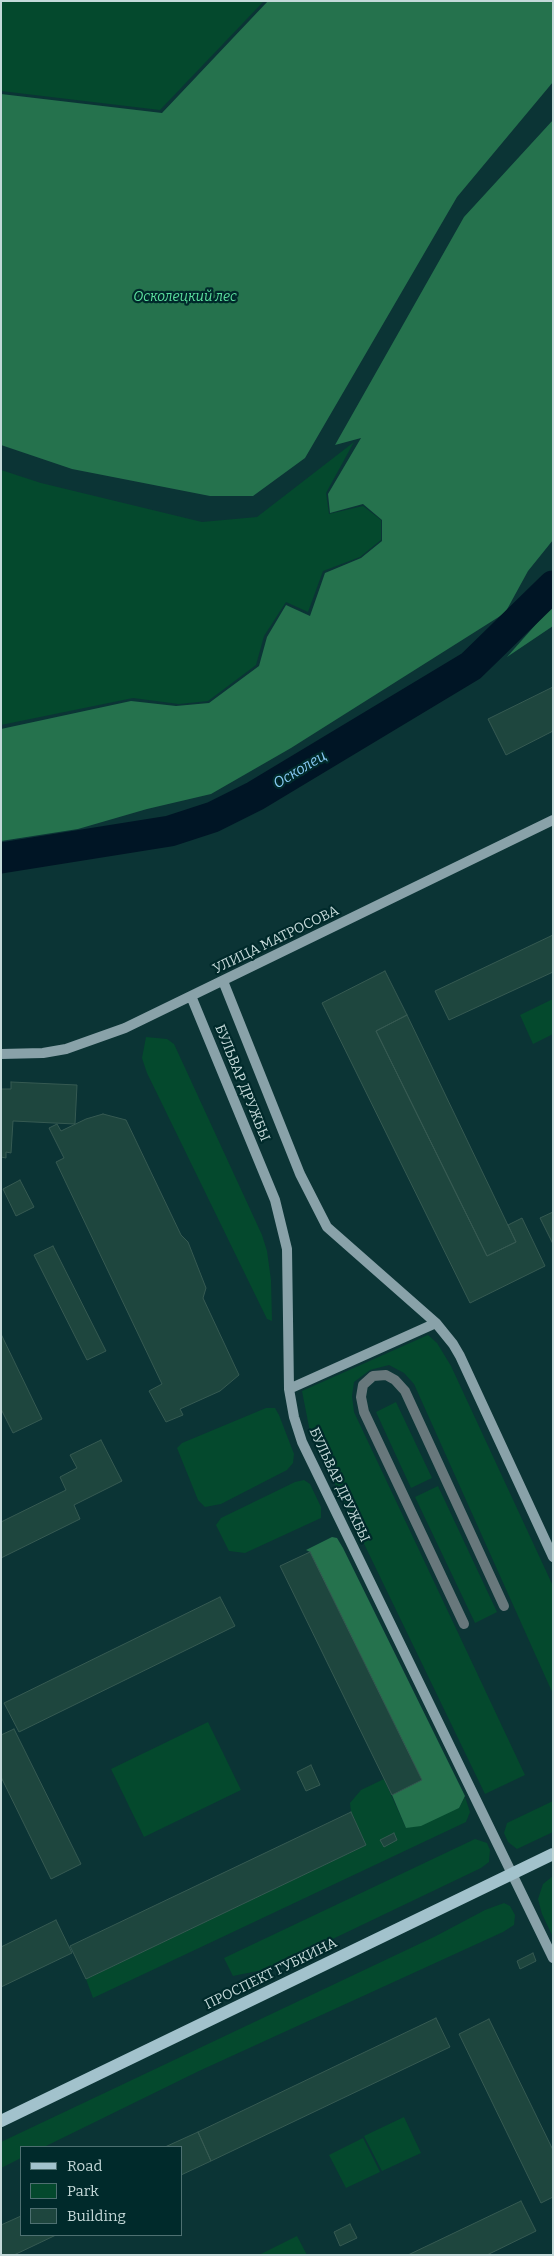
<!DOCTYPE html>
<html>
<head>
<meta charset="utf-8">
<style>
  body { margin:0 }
  #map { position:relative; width:554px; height:2256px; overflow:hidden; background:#0b3435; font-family:Bitter,serif }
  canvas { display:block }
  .frame { position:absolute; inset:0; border:2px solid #c4d9d9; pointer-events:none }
  .legend { position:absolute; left:20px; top:2146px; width:162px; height:90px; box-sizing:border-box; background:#002a2b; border:1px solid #4e7071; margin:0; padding:6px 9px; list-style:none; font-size:15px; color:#c4d9d9 }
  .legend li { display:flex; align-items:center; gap:10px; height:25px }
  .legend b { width:25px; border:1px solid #4e7071 }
</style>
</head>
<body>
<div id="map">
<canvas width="554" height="2256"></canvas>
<div class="frame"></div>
<ul class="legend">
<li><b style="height:6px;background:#a2c2cc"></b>Road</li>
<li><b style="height:14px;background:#04492d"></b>Park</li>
<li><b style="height:14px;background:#1e463e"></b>Building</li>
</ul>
</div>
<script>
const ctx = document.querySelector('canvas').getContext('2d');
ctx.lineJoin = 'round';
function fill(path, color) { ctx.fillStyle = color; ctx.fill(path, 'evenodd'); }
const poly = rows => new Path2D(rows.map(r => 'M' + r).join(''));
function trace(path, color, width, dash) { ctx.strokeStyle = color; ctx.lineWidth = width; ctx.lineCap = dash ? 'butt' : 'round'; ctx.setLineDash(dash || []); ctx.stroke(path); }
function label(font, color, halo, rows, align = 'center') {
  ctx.font = font + ' Bitter,serif'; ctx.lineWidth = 4.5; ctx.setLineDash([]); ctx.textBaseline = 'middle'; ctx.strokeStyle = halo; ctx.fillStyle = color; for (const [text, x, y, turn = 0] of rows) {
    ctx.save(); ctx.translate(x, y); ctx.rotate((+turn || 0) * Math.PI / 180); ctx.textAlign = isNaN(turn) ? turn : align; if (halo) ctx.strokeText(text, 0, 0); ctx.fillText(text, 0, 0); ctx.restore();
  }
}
const green = poly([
  [1,1,264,1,160,110,1,91],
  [354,442,326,493,329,514,363,506,381,520,381,540,360,557,323,571,308,612,286,602,264,636,256,665,208,701,179,704,133,698,1,725,1,470,41,483,202,522,257,517],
  [553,999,553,1034,533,1044,520,1015],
  [146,1037,167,1039,174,1044,262,1235,267,1251,271,1280,272,1321,267,1319,147,1073,142,1058],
  [428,1335,437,1343,451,1366,553,1586,553,1694,414,1384,404,1373,389,1365,370,1370,354,1382,352,1396,354,1412,525,1775,485,1794,310,1432,302,1391],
  [396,1402,432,1478,411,1488,376,1412],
  [266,1408,275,1408,279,1415,294,1454,293,1463,287,1470,221,1504,205,1507,198,1500,177,1448,182,1443],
  [304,1480,310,1484,321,1507,321,1518,245,1553,229,1551,216,1525,221,1518,295,1482],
  [438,1486,497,1612,475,1623,415,1497],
  [208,1722,241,1790,144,1837,111,1769],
  [384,1779,406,1828,459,1808,465,1797,470,1812,466,1822,93,1998,86,1979,366,1845,351,1812,350,1803,361,1790],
  [553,1801,553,1832,517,1849,508,1842,504,1833,507,1823],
  [475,1839,487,1843,490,1850,489,1862,481,1868,272,1968,233,1976,224,1958],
  [553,1876,553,1937,542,1914,538,1899,543,1884],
  [504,1903,510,1906,515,1915,514,1925,503,1932,199,2071,44,2147,21,2147,21,2158,1,2168,1,2142,436,1936,485,1910],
  [404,2117,421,2153,382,2171,364,2136],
  [363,2138,380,2172,346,2188,329,2155],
  [297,2236,307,2255,261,2255,261,2254]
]);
const forest = poly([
  [268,1,553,1,553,82,457,197,305,458,253,496,210,496,72,469,1,445,1,94,162,113],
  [553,120,553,540,528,571,505,613,291,748,211,794,147,809,78,829,1,841,1,729,131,701,176,706,209,703,259,666,267,637,286,605,310,616,325,573,361,558,382,541,382,520,363,504,330,513,328,494,361,438,335,445,464,217],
  [553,605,553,626,507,657],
  [332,1537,337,1538,343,1548,465,1796,459,1808,421,1826,406,1828,392,1795,422,1780,310,1552,306,1550]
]);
const river = poly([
  [1,858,170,831,213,817,255,796,471,666,553,586]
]);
const building = poly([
  [553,687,553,731,506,755,488,719,553,687],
  [553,935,553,972,449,1020,435,991,553,935],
  [385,971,407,1015,376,1031,487,1256,516,1242,508,1225,522,1218,545,1266,470,1303,322,1003,385,971],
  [407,1015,516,1242,487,1256,376,1031,407,1015],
  [11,1082,77,1085,75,1124,13,1121,11,1153,6,1152,6,1158,1,1157,1,1089,11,1089,11,1082],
  [103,1114,126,1120,181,1235,188,1242,206,1288,203,1298,239,1375,220,1391,180,1409,183,1415,166,1422,149,1391,162,1384,56,1162,64,1158,49,1128,57,1124,61,1131,86,1119,103,1114],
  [20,1180,34,1207,16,1216,3,1189,20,1180],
  [553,1212,553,1244,540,1218,553,1212],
  [53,1246,106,1351,87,1360,34,1255,53,1246],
  [1,1334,42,1419,13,1433,1,1409,1,1334],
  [101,1440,122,1481,74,1505,80,1519,1,1558,1,1522,66,1490,60,1477,77,1468,70,1455,101,1440],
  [310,1552,422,1780,392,1795,280,1566,310,1552],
  [220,1597,235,1626,19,1732,4,1703,220,1597],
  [14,1729,81,1864,51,1879,1,1777,1,1735,14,1729],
  [311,1765,320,1785,306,1791,297,1772,311,1765],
  [351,1812,366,1845,86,1979,70,1946,351,1812],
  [394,1833,397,1840,384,1847,380,1840,394,1833],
  [56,1920,72,1953,1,1987,1,1947,56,1920],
  [533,1953,536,1961,520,1969,517,1961,533,1953],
  [436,2018,450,2047,211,2161,198,2132,436,2018],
  [489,2019,553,2150,553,2197,541,2203,459,2034,489,2019],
  [198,2132,211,2161,181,2175,181,2147,165,2147,198,2132],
  [521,2201,536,2231,487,2255,408,2255,521,2201],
  [21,2216,21,2235,56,2235,14,2255,1,2255,1,2225,21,2216],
  [350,2224,357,2238,340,2246,334,2232,350,2224]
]);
const street = poly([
  [464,1624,364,1412,361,1397,363,1385,373,1376,386,1375,395,1380,405,1391,504,1606]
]);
const secondary = poly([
  [223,981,300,1174,327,1227,436,1323,453,1344,460,1356,553,1557],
  [191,996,275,1200,287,1249,289,1389,294,1417,302,1442,553,1958],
  [1,1054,43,1053,66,1049,125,1028,553,820],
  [289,1389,436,1323]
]);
const primary = poly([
  [1,2121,553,1854]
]);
const parkNames = [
  ["Осколецкий лес",185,297]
];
const streetNames = [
  ["УЛИЦА МАТРОСОВА",276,940,-26],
  ["БУЛЬВАР ДРУЖБЫ",242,1083,68],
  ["БУЛЬВАР ДРУЖБЫ",339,1485,65],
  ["ПРОСПЕКТ ГУБКИНА",271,1974,-26]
];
const waterNames = [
  ["Осколец",300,770,-31]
];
fill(green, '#04492d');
fill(forest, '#25724d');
trace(river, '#001525', 31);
fill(building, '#1e463e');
trace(building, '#365a52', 1);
trace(street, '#68787c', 10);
trace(secondary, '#89a2a9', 10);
trace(primary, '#a2c2cc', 12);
label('italic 14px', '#5bdf9e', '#002a2b', parkNames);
label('14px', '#c4d9d9', '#002a2b', streetNames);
label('italic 15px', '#87c9f3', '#002a2b', waterNames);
</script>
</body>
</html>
